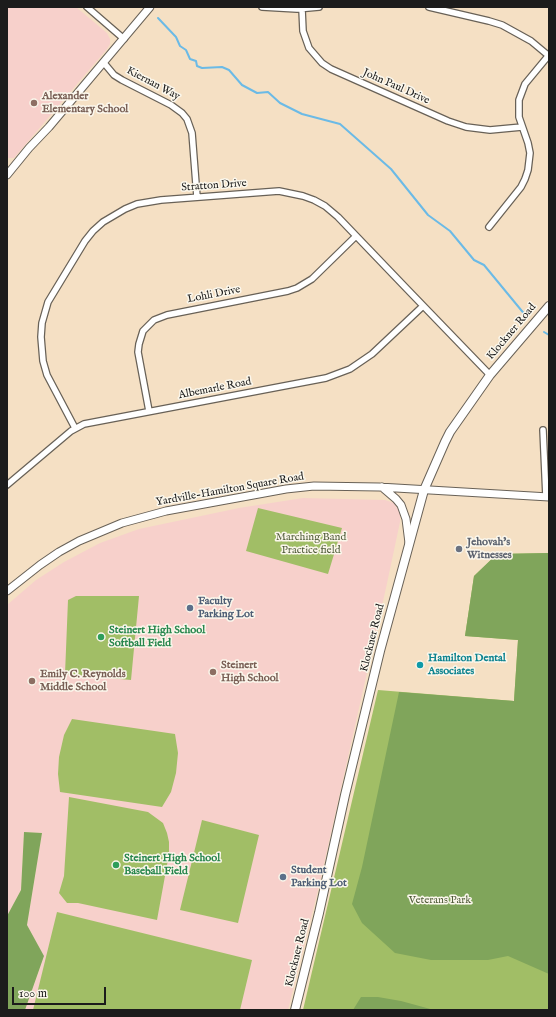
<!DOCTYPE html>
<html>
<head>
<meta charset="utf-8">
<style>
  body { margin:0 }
  #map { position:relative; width:556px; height:1017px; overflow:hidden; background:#f5e0c4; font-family:"IM FELL English",serif }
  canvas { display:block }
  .frame { position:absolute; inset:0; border:8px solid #1c1c1c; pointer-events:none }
  .scale { position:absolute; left:12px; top:987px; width:94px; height:18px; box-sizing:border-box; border:2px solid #1c1c1c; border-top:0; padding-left:5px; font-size:12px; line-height:14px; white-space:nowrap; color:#1c1c1c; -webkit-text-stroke:3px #fbf7ec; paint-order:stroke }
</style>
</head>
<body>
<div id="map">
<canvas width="556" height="1017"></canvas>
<div class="frame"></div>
<div class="scale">100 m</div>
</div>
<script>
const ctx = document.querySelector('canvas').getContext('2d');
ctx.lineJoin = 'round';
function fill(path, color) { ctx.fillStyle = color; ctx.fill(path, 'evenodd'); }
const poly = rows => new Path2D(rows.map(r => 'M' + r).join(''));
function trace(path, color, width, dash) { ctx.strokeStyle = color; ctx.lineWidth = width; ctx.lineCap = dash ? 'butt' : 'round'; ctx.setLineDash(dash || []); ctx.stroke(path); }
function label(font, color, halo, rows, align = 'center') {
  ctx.font = font + ' "IM FELL English",serif'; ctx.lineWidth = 3; ctx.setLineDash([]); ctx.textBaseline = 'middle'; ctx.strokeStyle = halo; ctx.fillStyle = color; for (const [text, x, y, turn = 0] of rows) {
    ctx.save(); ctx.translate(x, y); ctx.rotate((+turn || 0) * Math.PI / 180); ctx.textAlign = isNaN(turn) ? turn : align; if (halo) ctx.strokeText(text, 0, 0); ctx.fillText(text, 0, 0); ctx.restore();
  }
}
const built = poly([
  [7,7,76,7,107,33,110,39,110,44,107,49,14,158,7,158],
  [303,498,385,500,394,503,400,512,400,522,386,588,319,886,288,1010,25,1010,44,957,27,925,42,833,24,832,21,890,7,916,7,605,36,580,64,562,100,543,139,529,239,508]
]);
const green = poly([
  [258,508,342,528,328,574,246,551],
  [549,553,549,1010,303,1010,378,690,514,701,518,640,465,636,474,576,497,554],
  [76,596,139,596,131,680,65,674,68,600],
  [72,719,175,734,178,753,176,773,171,792,162,807,60,792,58,774,59,757,64,735],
  [69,797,148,812,163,823,167,833,169,842,169,854,157,920,78,903,67,903,59,893,64,876],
  [202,820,259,835,238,923,180,910],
  [57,912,252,960,240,1010,33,1010]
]);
const forest = poly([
  [549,553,549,974,508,956,488,960,431,960,395,953,362,923,352,904,362,867,399,692,514,701,518,640,465,636,474,576,497,554],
  [24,832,42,833,27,925,44,956,25,1010,7,1010,7,916,21,890],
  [361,997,378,997,401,1001,434,1010,353,1010]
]);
const stream = poly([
  [158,18,176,37,180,46,186,50,190,59,196,61,197,66,202,68,222,67,229,70,242,85,257,93,268,92,280,103,302,114,340,124,391,169,428,215,450,231,474,260,484,265,526,316],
  [544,332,549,335]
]);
const minor = poly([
  [87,7,124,39],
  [262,7,297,9,319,7],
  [429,7,489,21,502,25,531,41,549,56],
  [302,9,303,31,309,48,322,63,331,69,448,121,466,127,490,130,522,127],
  [104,63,114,75,122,80,171,105,182,113,187,119,192,133,197,197],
  [489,227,521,187,525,179,528,170,530,153,528,143,519,117,519,100,525,84,549,55],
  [149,411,138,352,139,344,143,331,154,320,167,315,288,291,297,288,312,279,356,236],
  [75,428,47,375,43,361,41,337,42,323,48,302,85,241,93,231,103,222,125,209,137,204,161,200,279,191,303,196,314,200,325,206,338,217,407,289,490,375],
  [543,430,546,497],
  [7,485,71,431,84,424,326,378,350,369,372,354,423,306]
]);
const tertiary = poly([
  [7,175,29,148,49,127,150,7],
  [382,487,396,499,401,505,406,519,409,543],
  [7,591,40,565,59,552,79,541,122,523,166,511,286,489,314,486,379,487,549,497]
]);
const secondary = poly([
  [295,1010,319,913,345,795,380,651,424,490,445,442,450,432,490,375,549,306]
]);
const markers = [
  [34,103,4,"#8d6e63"],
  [459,549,4,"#6b7280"],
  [190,608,4,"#5c6f8a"],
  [101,637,4,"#2e9e5b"],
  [420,665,4,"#0f9aa8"],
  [213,672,4,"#8d6e63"],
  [32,681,4,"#8d6e63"],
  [116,865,4,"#2e9e5b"],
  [283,877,4,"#5c6f8a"]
];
const streetNames = [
  ["Kiernan Way",153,84,28],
  ["John Paul Drive",396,87,24],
  ["Stratton Drive",214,186,-4],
  ["Lohli Drive",214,295,-11],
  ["Klockner Road",512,332,-50],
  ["Albemarle Road",215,389,-11],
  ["Yardville-Hamilton Square Road",230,490,-10],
  ["Klockner Road",373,638,-76],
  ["Klockner Road",298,953,-76]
];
const educationNames = [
  ["Alexander",42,97],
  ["Elementary School",42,110],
  ["Steinert",221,666],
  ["High School",221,679],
  ["Emily C. Reynolds",40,675],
  ["Middle School",40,688]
];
const parkNames = [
  ["Marching Band",311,538],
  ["Practice field",311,551],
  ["Veterans Park",440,901]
];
const worshipNames = [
  ["Jehovah's",467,543],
  ["Witnesses",467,556]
];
const serviceNames = [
  ["Faculty",198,602],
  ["Parking Lot",198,615],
  ["Student",291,871],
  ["Parking Lot",291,884]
];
const leisureNames = [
  ["Steinert High School",109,631],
  ["Softball Field",109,644],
  ["Steinert High School",124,859],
  ["Baseball Field",124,872]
];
const cultureNames = [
  ["Hamilton Dental",428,659],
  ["Associates",428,672]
];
fill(built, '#f7d0cb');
fill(green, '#a1be66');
fill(forest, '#80a55b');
trace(stream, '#6bbae6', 2);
trace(minor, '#686157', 8);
trace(tertiary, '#686157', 9);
trace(secondary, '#686157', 10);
trace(minor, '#fff', 5.5);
trace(tertiary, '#fff', 7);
trace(secondary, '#fff', 8);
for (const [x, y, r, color] of markers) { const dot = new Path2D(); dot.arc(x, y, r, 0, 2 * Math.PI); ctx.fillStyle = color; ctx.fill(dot); trace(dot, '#fbf7ec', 1.5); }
label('11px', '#1c1c1c', '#fbf7ec', streetNames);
label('bold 11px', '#785e54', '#fbf7ec', educationNames, 'left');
label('11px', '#515d3a', '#fbf7ec', parkNames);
label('bold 11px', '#5b616d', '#fbf7ec', worshipNames, 'left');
label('bold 11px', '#4e5e75', '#fbf7ec', serviceNames, 'left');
label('bold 11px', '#27864d', '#fbf7ec', leisureNames, 'left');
label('bold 11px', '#0d838f', '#fbf7ec', cultureNames, 'left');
</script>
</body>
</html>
